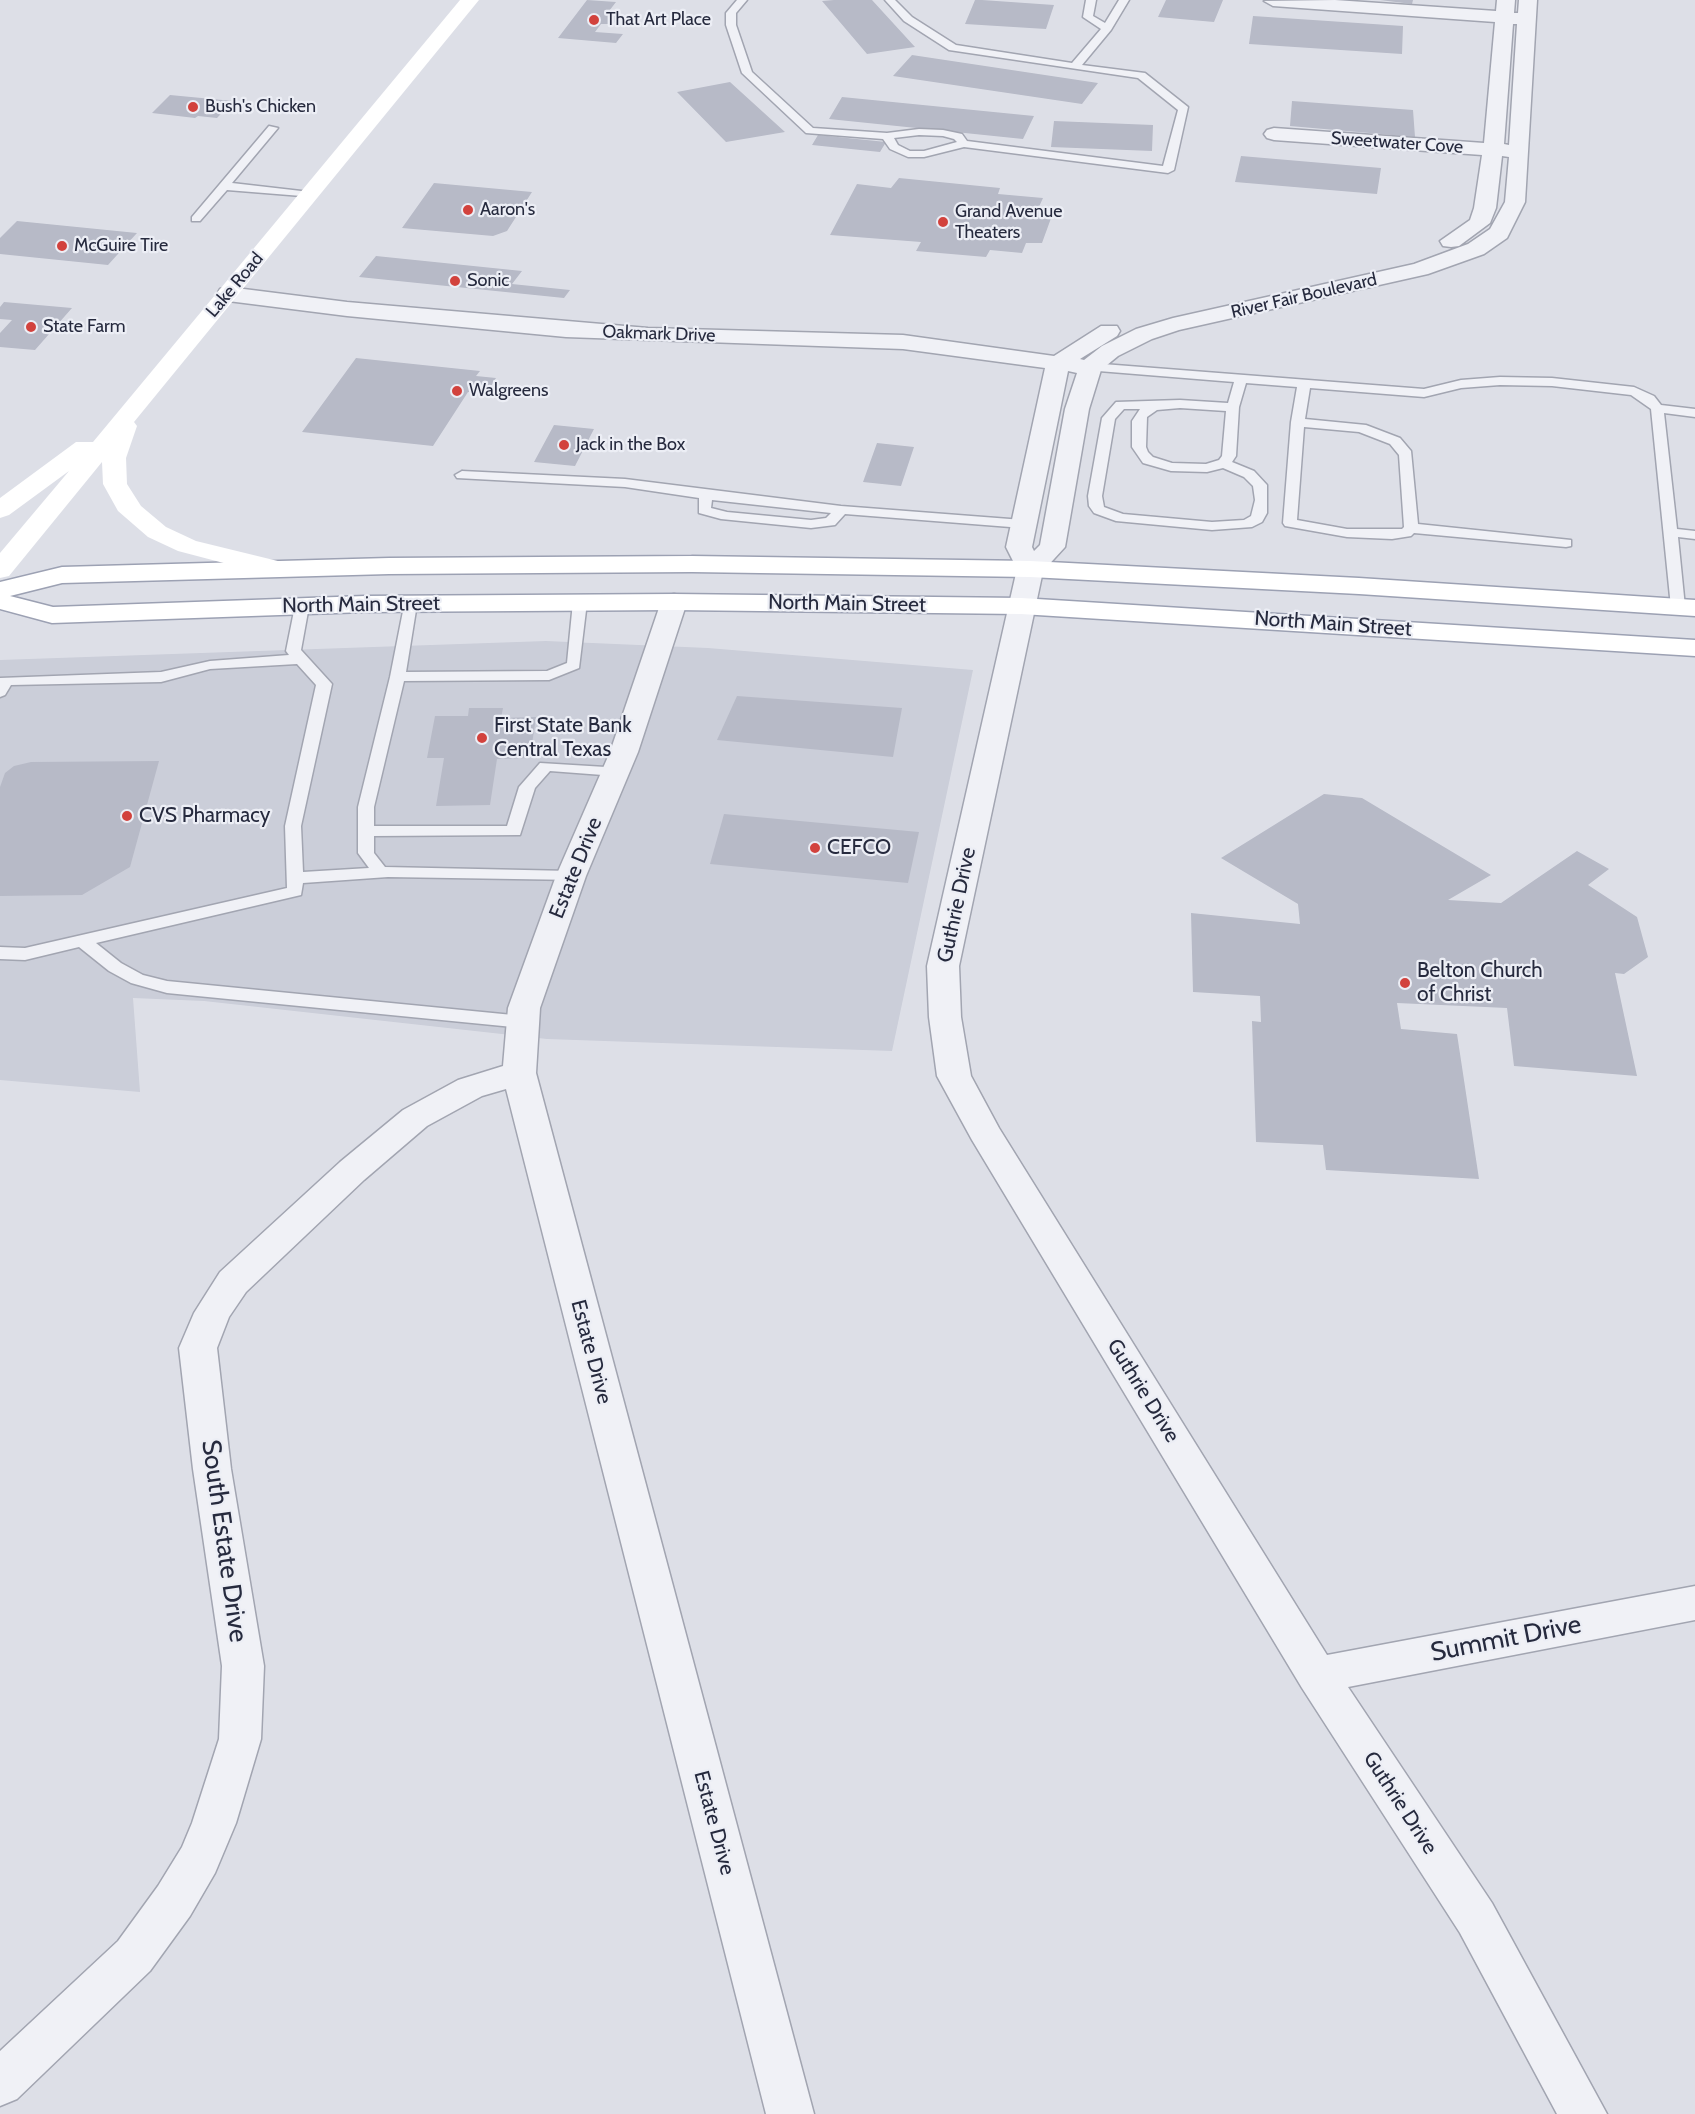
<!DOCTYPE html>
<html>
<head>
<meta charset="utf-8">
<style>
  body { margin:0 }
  canvas { display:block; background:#dddfe7 }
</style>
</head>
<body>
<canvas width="1695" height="2114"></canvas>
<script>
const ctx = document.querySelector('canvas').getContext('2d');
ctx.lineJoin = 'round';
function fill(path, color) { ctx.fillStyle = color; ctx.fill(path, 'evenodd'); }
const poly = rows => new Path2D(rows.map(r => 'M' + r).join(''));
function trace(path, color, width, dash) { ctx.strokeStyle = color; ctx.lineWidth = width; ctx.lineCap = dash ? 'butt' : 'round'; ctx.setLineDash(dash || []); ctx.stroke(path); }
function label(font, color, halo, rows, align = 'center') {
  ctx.font = font + ' Cabin,sans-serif'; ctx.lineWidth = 4.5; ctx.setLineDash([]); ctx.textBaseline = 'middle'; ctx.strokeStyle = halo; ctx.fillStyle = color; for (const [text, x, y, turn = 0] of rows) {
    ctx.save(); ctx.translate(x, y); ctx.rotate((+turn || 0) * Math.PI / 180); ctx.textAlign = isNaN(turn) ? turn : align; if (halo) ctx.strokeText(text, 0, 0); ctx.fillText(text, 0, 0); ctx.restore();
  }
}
const built = poly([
  [546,641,708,648,973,670,892,1051,547,1039,204,1001,133,998,140,1092,0,1080,0,660]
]);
const building = poly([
  [587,0,616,2,606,15,619,16,613,24,601,24,595,32,623,34,616,43,558,38],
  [834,0,872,0,915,47,867,54,822,1],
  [975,0,982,0,1054,5,1046,29,965,24],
  [1166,0,1223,0,1214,22,1158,17],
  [1380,0,1413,0,1412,4],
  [1253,16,1403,26,1402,54,1249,44],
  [912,55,1098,83,1082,104,893,76],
  [730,82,785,132,726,142,677,92],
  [170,95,233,101,217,118,198,116,195,118,152,113],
  [842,97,1034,116,1023,139,829,119],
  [1292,101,1413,110,1415,137,1290,126],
  [1054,121,1153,125,1152,151,1051,147],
  [818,135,886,142,880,152,812,145],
  [1241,156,1381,168,1377,194,1235,182],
  [899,178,1000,188,998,194,1043,198,1038,209,1054,210,1042,243,1026,243,1022,253,990,250,986,257,916,251,921,242,830,235,857,184,891,188],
  [434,183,532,192,507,231,493,236,402,228],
  [17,221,137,233,108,265,0,254,0,238],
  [376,256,522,271,512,284,570,290,564,298,359,277],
  [4,302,72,308,35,350,0,347,0,333,12,320,0,319,0,307],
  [356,358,480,371,476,376,496,378,486,394,468,392,433,446,302,432],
  [554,425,594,429,575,466,534,462],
  [877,443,914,447,901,486,863,482],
  [737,696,902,708,893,757,717,740],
  [469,708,503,708,501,718,536,717,530,758,497,759,490,805,436,806,444,758,427,758,435,716,468,716],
  [159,761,130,867,82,895,0,896,0,787,5,773,14,766,31,762],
  [1324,794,1362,798,1491,875,1448,900,1501,903,1577,851,1609,869,1588,885,1637,917,1648,957,1624,974,1615,973,1637,1076,1514,1066,1507,1008,1397,1003,1401,1029,1457,1034,1479,1179,1326,1170,1323,1145,1256,1142,1252,1021,1261,1022,1260,996,1193,992,1191,913,1300,924,1298,904,1221,858],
  [724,814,919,832,908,883,710,864]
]);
const service = poly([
  [737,0,747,0,736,13,736,25,752,72,813,128,887,133,919,129,943,130,962,134,967,141,1163,166,1178,110,1138,78,949,50,904,21,885,0,895,0,912,17,956,45,1072,63,1101,29,1083,17,1086,0,1096,0,1093,16,1105,23,1119,0,1129,0,1111,30,1082,65,1145,73,1188,107,1174,170,1168,173,964,147,924,157,908,157,890,149,883,139,806,133,742,73,726,25,726,13,737,0],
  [919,135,943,136,954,139,957,142,924,151,910,151,898,145,894,138,919,135],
  [269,126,278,128,232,183,310,192,316,195,314,197,227,190,200,221,192,221,192,217,269,126],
  [1090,363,1424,389,1461,380,1500,377,1552,378,1634,387,1654,396,1661,405,1695,409,1695,417,1664,413,1677,529,1695,531,1695,539,1678,537,1685,607,1678,611,1671,607,1651,409,1631,395,1552,386,1500,385,1461,388,1424,397,1310,388,1305,419,1366,425,1400,438,1411,451,1418,524,1571,540,1571,546,1566,547,1414,533,1411,536,1392,539,1347,537,1285,526,1283,523,1291,422,1297,387,1246,383,1239,407,1236,456,1232,462,1254,471,1267,485,1267,513,1262,522,1252,527,1212,530,1116,521,1094,513,1089,506,1088,496,1102,418,1116,402,1180,400,1228,403,1234,382,1086,370,1084,367,1090,363],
  [1180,408,1226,411,1222,456,1219,460,1206,464,1172,463,1153,457,1148,452,1146,447,1147,417,1157,410,1180,408],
  [1124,409,1140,409,1132,421,1132,447,1143,463,1171,471,1207,472,1223,468,1244,477,1253,486,1255,500,1251,516,1244,520,1212,522,1123,514,1104,507,1102,496,1115,419,1124,409],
  [1304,427,1359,432,1390,444,1399,455,1404,527,1402,529,1347,529,1297,520,1304,427],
  [462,471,625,479,841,506,1023,520,1030,524,1023,528,845,514,835,525,811,528,721,519,699,513,699,498,625,487,457,478,455,475,462,471],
  [712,500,831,513,826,518,811,520,727,512,711,508,712,500],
  [580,598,587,602,579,668,549,680,404,681,374,807,374,826,507,826,519,787,540,763,622,768,624,771,616,776,550,771,535,788,520,835,374,836,374,853,385,867,571,871,577,872,579,876,577,880,388,877,303,883,301,895,96,943,121,963,143,975,167,981,523,1016,532,1022,529,1026,523,1028,167,993,131,983,109,971,79,947,25,960,0,959,0,947,25,948,287,888,285,826,316,685,297,664,210,669,161,682,11,685,5,695,0,697,0,678,161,672,210,661,289,655,286,651,295,606,297,603,307,603,309,606,301,650,332,684,301,826,303,872,369,868,358,853,358,807,390,677,405,601,415,601,417,604,406,672,547,671,567,663,573,602,580,598]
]);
const minor = poly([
  [1335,0,1496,11,1497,0,1515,0,1514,13,1518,13,1519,0,1537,0,1525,202,1507,238,1484,254,1428,274,1179,330,1152,339,1118,356,1101,370,1089,409,1065,547,1043,571,959,966,961,1017,971,1076,999,1128,1327,1655,1695,1586,1695,1620,1348,1687,1492,1903,1607,2114,1557,2114,1460,1933,1302,1688,972,1140,937,1076,929,1017,927,966,1017,569,1006,547,1045,368,903,349,566,337,347,316,228,301,220,299,217,294,220,289,228,287,347,302,648,328,903,335,1054,356,1101,326,1117,326,1120,331,1117,336,1080,359,1084,360,1102,346,1136,329,1173,318,1414,264,1468,244,1490,229,1505,202,1509,157,1502,156,1496,208,1490,223,1459,246,1451,247,1443,246,1440,241,1470,220,1474,208,1482,155,1274,140,1267,138,1264,134,1267,130,1274,128,1484,143,1495,22,1273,6,1264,1,1335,0],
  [1513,24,1517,24,1509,145,1504,144,1513,24],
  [1068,371,1077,373,1065,409,1040,545,1034,551,1032,547,1068,371],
  [674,594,683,596,687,602,638,752,586,876,540,1008,536,1073,814,2114,766,2114,506,1089,482,1096,427,1126,364,1180,246,1292,229,1317,217,1348,231,1469,264,1666,261,1739,236,1823,215,1873,190,1916,150,1971,17,2099,0,2106,0,2051,118,1941,158,1886,182,1847,192,1823,219,1739,222,1666,193,1469,179,1348,194,1313,220,1272,340,1162,403,1110,458,1080,503,1066,508,1008,556,876,610,752,661,602,665,596,674,594]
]);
const secondary = poly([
  [460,0,479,0,134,422,137,426,126,458,127,484,141,506,166,527,196,541,286,563,290,569,286,575,277,577,178,551,148,537,118,511,103,484,102,462,9,576,0,578,0,553,69,471,9,515,0,518,0,498,76,442,93,442,460,0]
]);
const primary = poly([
  [692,556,1030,561,1359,578,1695,600,1695,616,1359,594,1030,577,692,572,389,574,62,583,10,596,53,607,365,596,674,594,1021,598,1695,640,1695,656,1021,614,674,610,365,612,52,623,0,609,0,582,62,567,389,558,692,556]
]);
const markers = [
  [594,20,6,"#d2423d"],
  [193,107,6,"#d2423d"],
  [468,210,6,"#d2423d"],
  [943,222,6,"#d2423d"],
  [62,246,6,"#d2423d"],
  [455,281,6,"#d2423d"],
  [31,327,6,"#d2423d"],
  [457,391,6,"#d2423d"],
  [564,445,6,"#d2423d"],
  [482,738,6,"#d2423d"],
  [127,816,6,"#d2423d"],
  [815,848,6,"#d2423d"],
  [1405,983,6,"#d2423d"]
];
const farPoinames = [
  ["That Art Place",606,20],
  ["Bush's Chicken",205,107],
  ["Aaron's",480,210],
  ["Grand Avenue",955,212],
  ["Theaters",955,233],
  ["McGuire Tire",74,246],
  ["Sonic",467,281],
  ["State Farm",43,327],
  ["Walgreens",469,391],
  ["Jack in the Box",576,445]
];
const farStreetnames = [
  ["Sweetwater Cove",1397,143,4],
  ["Lake Road",235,285,-50],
  ["River Fair Boulevard",1304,296,-13],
  ["Oakmark Drive",659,334,2]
];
const streetNames = [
  ["North Main Street",847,604,1],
  ["North Main Street",361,605,-1],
  ["North Main Street",1333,624,4],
  ["Estate Drive",576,868,-68],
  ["Guthrie Drive",957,905,-78],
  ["Estate Drive",591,1352,75],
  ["Guthrie Drive",1143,1391,58],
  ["Guthrie Drive",1400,1803,57],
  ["Estate Drive",714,1823,75]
];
const poiNames = [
  ["First State Bank",494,726],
  ["Central Texas",494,750],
  ["CVS Pharmacy",139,816],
  ["CEFCO",827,848],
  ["Belton Church",1417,971],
  ["of Christ",1417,995]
];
const nearStreetnames = [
  ["South Estate Drive",224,1541,82],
  ["Summit Drive",1506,1639,-11]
];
fill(built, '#cbced9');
fill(building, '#b7bac7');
trace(service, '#a2a5b1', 3);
trace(minor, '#a2a5b1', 3);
trace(primary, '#9ca1b3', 3);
fill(service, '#f0f1f6');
fill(minor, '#f0f1f6');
fill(secondary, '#fff');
fill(primary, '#fff');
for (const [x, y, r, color] of markers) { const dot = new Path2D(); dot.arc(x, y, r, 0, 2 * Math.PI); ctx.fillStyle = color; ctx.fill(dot); trace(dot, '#eceef5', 2); }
label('18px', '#262a3e', '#eceef5', farPoinames, 'left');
label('18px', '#262a3e', '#eceef5', farStreetnames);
label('21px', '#262a3e', '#eceef5', streetNames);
label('21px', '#262a3e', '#eceef5', poiNames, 'left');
label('26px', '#262a3e', '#eceef5', nearStreetnames);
</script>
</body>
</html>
